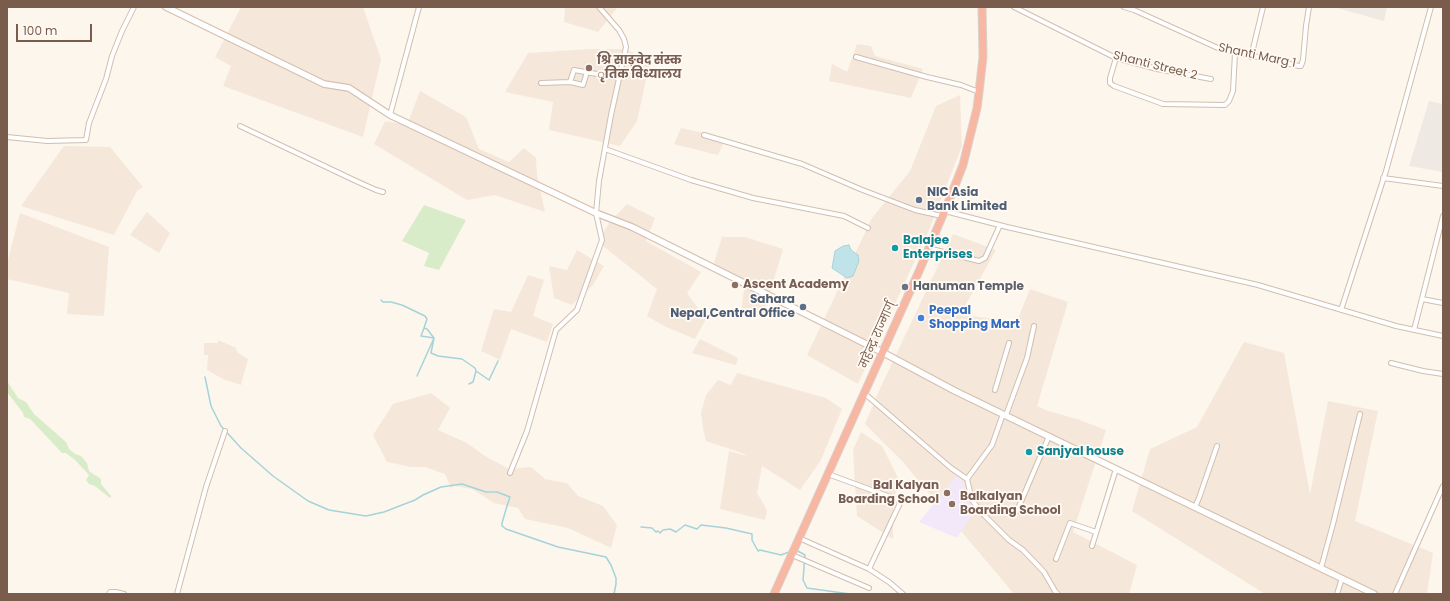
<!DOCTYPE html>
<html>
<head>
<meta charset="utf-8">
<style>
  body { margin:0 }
  #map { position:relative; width:1450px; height:601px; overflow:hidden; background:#fdf6ec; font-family:Poppins,sans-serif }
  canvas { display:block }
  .frame { position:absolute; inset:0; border:8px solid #7a5c4d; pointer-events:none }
  .scale { position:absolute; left:16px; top:24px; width:76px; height:18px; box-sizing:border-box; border:2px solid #7a5c4d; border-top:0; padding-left:5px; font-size:12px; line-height:14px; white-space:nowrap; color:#7a5c4d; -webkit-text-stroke:3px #fffaf3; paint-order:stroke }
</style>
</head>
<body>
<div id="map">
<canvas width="1450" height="601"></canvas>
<div class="frame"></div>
<div class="scale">100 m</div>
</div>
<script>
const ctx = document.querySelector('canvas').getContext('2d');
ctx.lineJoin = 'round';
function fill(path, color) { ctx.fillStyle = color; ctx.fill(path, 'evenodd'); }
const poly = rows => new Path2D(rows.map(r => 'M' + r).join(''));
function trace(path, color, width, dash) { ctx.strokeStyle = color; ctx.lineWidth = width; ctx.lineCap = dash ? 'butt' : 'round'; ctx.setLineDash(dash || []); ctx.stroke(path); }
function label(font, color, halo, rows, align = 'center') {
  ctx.font = font + ' Poppins,"Noto Sans Devanagari",sans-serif'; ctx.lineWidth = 3.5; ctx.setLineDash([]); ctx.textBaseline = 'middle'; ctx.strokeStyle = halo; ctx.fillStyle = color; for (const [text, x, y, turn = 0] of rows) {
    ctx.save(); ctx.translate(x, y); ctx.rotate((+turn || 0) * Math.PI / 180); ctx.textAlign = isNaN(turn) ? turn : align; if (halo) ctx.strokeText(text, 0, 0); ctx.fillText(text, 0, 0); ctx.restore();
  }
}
const residential = poly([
  [241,7,363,7,381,59,363,137,223,86,231,66,215,57],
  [565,7,618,7,598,32,564,22],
  [857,44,871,46,875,56,923,69,911,98,829,81,832,64,847,72],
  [591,49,620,49,651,57,637,121,620,146,549,130,553,102,505,92,528,53],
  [420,91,466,117,479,149,509,162,524,148,536,158,537,175,545,212,495,195,467,200,374,144,385,121,407,125],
  [960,95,962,146,929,230,858,384,807,355,872,218,910,171,936,106],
  [681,128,726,138,718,155,674,144],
  [64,146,110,147,143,187,137,191,114,235,21,206],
  [627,204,655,218,646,241,701,272,687,293,706,319,695,339,664,326,647,316,657,289,598,242,609,223],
  [147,212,170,233,159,253,130,235],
  [20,213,109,247,104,316,67,314,69,293,7,279,7,264],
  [953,234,996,250,960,315,1017,321,1030,289,1068,302,1037,406,1048,411,1077,419,1106,430,1073,532,1137,565,1129,594,1014,594,902,461,865,424,878,393],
  [722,237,745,237,783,249,764,313,741,313,744,290,714,263],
  [577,250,604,266,593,285,572,305,554,298,549,266,567,270],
  [528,275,544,280,533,316,553,324,547,342,511,329,500,360,481,351,494,309,511,312],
  [700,339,738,358,736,365,692,353],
  [218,340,236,348,238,353,248,359,241,385,223,379,207,370,208,355,204,355,204,343,218,343],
  [1244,342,1284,353,1310,494,1328,401,1378,411,1355,521,1433,553,1427,594,1265,594,1132,511,1150,449,1197,427],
  [737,373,826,398,842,409,821,460,800,490,762,466,757,493,767,510,765,520,720,509,729,451,747,456,742,453,706,441,703,428,701,413,706,395,718,380,731,385],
  [431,393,450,408,438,430,467,443,485,456,509,469,531,467,545,479,567,483,578,496,603,506,617,525,611,548,568,528,525,519,518,508,494,503,472,489,455,486,451,488,445,474,425,467,411,467,387,462,373,435,393,404],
  [861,432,882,446,898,478,893,510,893,539,857,516,853,450]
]);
const industrial = poly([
  [1333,7,1387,7,1384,21],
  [1429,101,1443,104,1443,172,1409,166]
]);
const education = poly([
  [957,475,964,483,966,498,975,510,957,538,919,522]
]);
const green = poly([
  [424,205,466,220,439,270,424,266,429,253,402,241],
  [7,381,18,398,26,402,34,414,66,442,69,449,75,454,81,456,87,463,89,471,101,479,101,484,111,496,110,498,95,486,89,484,86,480,89,475,75,460,66,453,62,453,30,419,24,417,23,413,7,392]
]);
const water = poly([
  [849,245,851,250,858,255,859,261,853,276,847,278,832,268,835,251,843,246,849,245]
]);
const stream = poly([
  [381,300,383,302,391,302,402,305,425,316,427,319,424,328,427,329,434,338,431,353,438,356,462,359,475,368,476,371,473,382,469,384],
  [476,371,489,380,498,361],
  [417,376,434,338,421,336,424,328],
  [205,377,211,406,221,426,241,448,273,476,308,501,329,510,366,516,384,512,415,500,423,495,441,487,462,484,486,492,497,492,510,497,507,506,502,523,502,526,506,529,558,547,606,557,611,565,616,578,616,584,614,594],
  [641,527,652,528,656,532,658,531,660,533,663,530,670,529,676,532,685,525,697,529,701,525,726,528,752,534,752,540,758,551,760,550,781,555,789,552],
  [796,550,805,555,803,580,807,588,850,594]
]);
const street = poly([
  [1014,7,1116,58,1157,69,1211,79],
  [1124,7,1134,10,1220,49,1299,66,1301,66,1303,60,1306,26,1309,7],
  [856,57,927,77,961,85,979,92],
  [1251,57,1263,7],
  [1116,58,1110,78,1110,83,1114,86,1163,104,1225,105,1229,101,1233,91,1235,53],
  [570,82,574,70,620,78],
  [541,83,570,82,583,85,587,72],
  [390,115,419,7],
  [240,126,356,181,376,190,383,192],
  [704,135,802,164,860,189,915,210,942,216],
  [7,137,47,141,86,140,89,123,106,79,112,56,122,31,134,7],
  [605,149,691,180,753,198,844,216,868,228],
  [1383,178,1443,186],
  [945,211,1007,227,1258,285,1396,326,1443,336],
  [928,248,979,261,985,258,1000,225],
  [1422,299,1443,303],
  [1341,310,1386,171,1431,7],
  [1414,330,1443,216],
  [1391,363,1423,371,1443,374],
  [995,390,1009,343],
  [864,393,951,468,967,479,972,500,981,512,1009,540,1023,550,1044,572,1055,591,1058,594],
  [1006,415,1027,358,1034,326],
  [510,473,527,431,556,330,577,310,602,240,596,213,599,181,611,115,626,47,624,39,619,30,599,7],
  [828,474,901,501,869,569],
  [967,479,992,445,1003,414],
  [1195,507,1199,498,1217,446],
  [1017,511,1049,436],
  [799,538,869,569,889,582,903,594],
  [1092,546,1116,469],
  [792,555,869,588],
  [1056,559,1070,523,1096,532],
  [1321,568,1333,524,1360,414],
  [109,594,110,592,116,592,124,594],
  [177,594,206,487,225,431],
  [1337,594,1342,578],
  [1395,594,1443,486]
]);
const secondary = poly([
  [166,7,324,84,349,88,390,115,596,213,632,227,882,352,955,391,1374,594]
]);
const highway = poly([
  [774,594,920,269,950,198,963,165,977,108,979,92,983,57,982,7]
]);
const markers = [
  [589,68,4,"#8d6e63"],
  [919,200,4,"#5c6f8a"],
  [895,248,4,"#0f9aa8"],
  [735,285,4,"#8d6e63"],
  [905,287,4,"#6b7280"],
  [803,307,4,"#5c6f8a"],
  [921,318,4,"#3f7fe0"],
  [1029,452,4,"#0f9aa8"],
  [947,493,4,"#8d6e63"],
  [952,504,4,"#8d6e63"]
];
const streetNames = [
  ["Shanti Marg 1",1257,56,12],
  ["Shanti Street 2",1155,66,14],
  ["महेन्द्र राज्मार्ग्",878,335,-66]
];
const educationNames = [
  ["श्रि साङ्वेद संस्क",597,61],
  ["ृतिक विध्यालय",597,75],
  ["Ascent Academy",743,285],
  ["Bal Kalyan",939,486,"right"],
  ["Boarding School",939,500,"right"],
  ["Balkalyan",960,497],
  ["Boarding School",960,511]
];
const serviceNames = [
  ["NIC Asia",927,193],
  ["Bank Limited",927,207],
  ["Sahara",795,300,"right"],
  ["Nepal,Central Office",795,314,"right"]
];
const cultureNames = [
  ["Balajee",903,241],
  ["Enterprises",903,255],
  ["Sanjyal house",1037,452]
];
const worshipNames = [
  ["Hanuman Temple",913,287]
];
const shopNames = [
  ["Peepal",929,311],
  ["Shopping Mart",929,325]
];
fill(residential, '#f5e8da');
fill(industrial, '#efe9e4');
fill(education, '#f3e8fa');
fill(green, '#d8ecc9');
fill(water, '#bfe3e8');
trace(water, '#a5d3da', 1);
trace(stream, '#a5d3da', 1.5);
trace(street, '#d1beb0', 6);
trace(secondary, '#d6c0b0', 8);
trace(highway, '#dad1cd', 9);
trace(street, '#fff', 4);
trace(secondary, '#fff', 5.5);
trace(highway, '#f7b7a3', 7);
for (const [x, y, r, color] of markers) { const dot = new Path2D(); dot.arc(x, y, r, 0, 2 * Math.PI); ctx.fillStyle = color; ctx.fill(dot); trace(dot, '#fffaf3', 1.5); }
label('12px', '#7a5c4d', '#fffaf3', streetNames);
label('bold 12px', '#785e54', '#fffaf3', educationNames, 'left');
label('bold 12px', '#4e5e75', '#fffaf3', serviceNames, 'left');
label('bold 12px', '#0d838f', '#fffaf3', cultureNames, 'left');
label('bold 12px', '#5b616d', '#fffaf3', worshipNames, 'left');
label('bold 12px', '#366cbe', '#fffaf3', shopNames, 'left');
</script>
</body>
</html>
